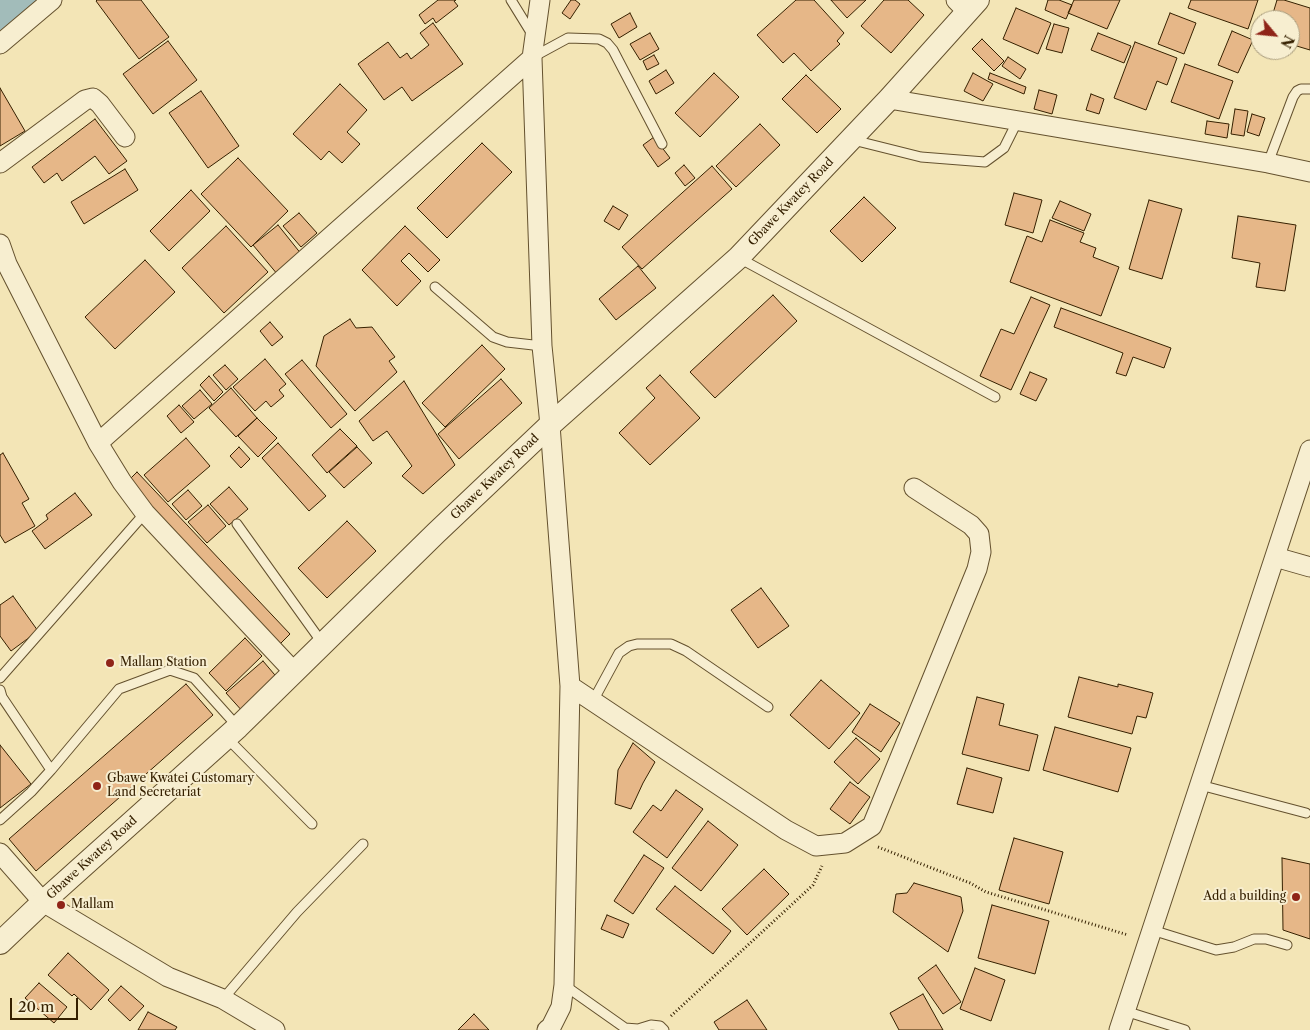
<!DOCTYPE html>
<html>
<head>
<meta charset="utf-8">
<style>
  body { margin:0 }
  #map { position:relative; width:1310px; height:1030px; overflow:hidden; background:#f3e5b6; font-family:"Libre Caslon Text",serif }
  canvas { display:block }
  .north { position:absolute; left:1250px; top:10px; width:50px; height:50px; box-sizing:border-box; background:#f7eed0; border:1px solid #a99c7d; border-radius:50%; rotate:118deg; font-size:14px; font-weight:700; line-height:20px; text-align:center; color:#352000 }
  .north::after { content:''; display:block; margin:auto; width:18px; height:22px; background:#8f2418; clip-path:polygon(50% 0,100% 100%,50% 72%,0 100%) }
  .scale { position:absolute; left:10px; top:998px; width:68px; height:22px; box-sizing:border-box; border:2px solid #352000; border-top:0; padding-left:6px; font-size:15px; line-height:18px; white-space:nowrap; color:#352000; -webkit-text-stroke:4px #f7eed0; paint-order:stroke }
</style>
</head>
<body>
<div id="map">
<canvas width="1310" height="1030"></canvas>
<div class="north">N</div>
<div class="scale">20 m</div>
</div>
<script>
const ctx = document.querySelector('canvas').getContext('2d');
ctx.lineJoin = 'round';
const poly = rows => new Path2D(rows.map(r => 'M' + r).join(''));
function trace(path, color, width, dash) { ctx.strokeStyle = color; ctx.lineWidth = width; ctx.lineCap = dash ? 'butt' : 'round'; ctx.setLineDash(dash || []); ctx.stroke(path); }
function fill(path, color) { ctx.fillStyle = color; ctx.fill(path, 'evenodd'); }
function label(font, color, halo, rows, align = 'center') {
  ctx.font = font + ' "Libre Caslon Text",serif'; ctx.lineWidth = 4; ctx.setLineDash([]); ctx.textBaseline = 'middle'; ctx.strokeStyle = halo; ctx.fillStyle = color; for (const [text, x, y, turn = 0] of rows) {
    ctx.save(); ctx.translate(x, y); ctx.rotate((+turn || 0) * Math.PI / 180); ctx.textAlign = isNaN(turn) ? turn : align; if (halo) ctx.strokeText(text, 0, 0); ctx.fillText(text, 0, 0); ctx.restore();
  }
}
const river = poly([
  [0,13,19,0]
]);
const building = poly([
  [97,0,141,0,169,37,139,59,96,1,97,0],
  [438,0,456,0,454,1,458,6,436,23,433,18,425,24,419,15,438,0],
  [571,0,575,0,580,4,570,19,562,13,571,0],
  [796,0,814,0,844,33,837,41,840,44,811,71,794,53,783,63,757,35,796,0],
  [831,0,866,0,847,18,831,0],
  [884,0,908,0,924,15,891,53,861,26,884,0],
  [1048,0,1059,0,1072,5,1066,19,1045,10,1048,0],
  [1074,0,1120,0,1107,29,1068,13,1074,0],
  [1191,0,1258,0,1248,29,1188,8,1191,0],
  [1277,0,1284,0,1310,8,1310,50,1290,44,1290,20,1271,20,1277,0],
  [1016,8,1051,23,1038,54,1003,39,1016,8],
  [630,13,637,27,619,38,611,24,630,13],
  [1170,13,1196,23,1184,54,1158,44,1170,13],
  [433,23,463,64,412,101,402,87,384,100,358,64,388,42,400,58,407,53,411,59,429,45,420,33,433,23],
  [1054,24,1069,28,1062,53,1046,49,1054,24],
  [1232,31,1253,40,1238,73,1218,65,1232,31],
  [650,33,659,49,640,60,630,44,650,33],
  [1098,33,1131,46,1124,63,1091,50,1098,33],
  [982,39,1004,61,994,71,972,49,982,39],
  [168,41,197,80,153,114,123,74,168,41],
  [1135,42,1177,58,1167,85,1157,81,1146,110,1114,98,1135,42],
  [654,55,659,64,647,70,643,61,654,55],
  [1008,57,1026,69,1020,79,1002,66,1008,57],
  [1185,64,1233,81,1219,119,1171,102,1185,64],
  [666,70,674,83,656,94,649,81,666,70],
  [714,73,739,97,700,137,675,113,714,73],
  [973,73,993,84,983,101,964,91,973,73],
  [990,73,1026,87,1024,94,988,79,990,73],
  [806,75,841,109,817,133,782,99,806,75],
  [340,84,367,110,347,132,360,144,342,163,329,151,321,160,293,134,340,84],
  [0,88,25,131,0,146,0,88],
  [1039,90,1057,95,1052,114,1034,109,1039,90],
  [201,91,239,146,208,168,169,113,201,91],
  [1091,94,1104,99,1099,114,1086,110,1091,94],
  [1235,109,1248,111,1244,136,1231,134,1235,109],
  [1252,114,1265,118,1259,136,1247,132,1252,114],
  [95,119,127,161,109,174,95,156,62,181,57,173,44,183,32,167,95,119],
  [1207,121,1229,124,1227,138,1205,134,1207,121],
  [760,124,780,145,736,187,716,166,760,124],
  [654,137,670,158,658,167,643,145,654,137],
  [482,143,512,172,447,238,417,208,482,143],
  [238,158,288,211,251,247,201,194,238,158],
  [684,165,695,178,685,186,675,173,684,165],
  [712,166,732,189,642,269,622,247,712,166],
  [125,169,138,190,84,224,71,202,125,169],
  [191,190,210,211,169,251,150,231,191,190],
  [1014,193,1042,200,1033,233,1005,225,1014,193],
  [864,197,896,228,862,262,830,231,864,197],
  [1149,200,1182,209,1162,279,1129,269,1149,200],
  [1060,201,1091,214,1084,231,1052,218,1060,201],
  [613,206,628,215,619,230,604,221,613,206],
  [299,213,317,233,301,247,283,226,299,213],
  [1238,216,1296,225,1285,291,1256,287,1260,263,1232,258,1238,216],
  [1050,220,1084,233,1080,242,1096,248,1093,257,1119,267,1101,316,1010,282,1027,236,1042,242,1050,220],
  [278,225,302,255,278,275,253,245,278,225],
  [226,226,268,272,224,313,182,268,226,226],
  [405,226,440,260,428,272,409,253,401,261,421,281,397,306,362,270,405,226],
  [145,260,175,292,115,349,85,317,145,260],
  [638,266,656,288,616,320,599,299,638,266],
  [773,295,797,321,715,398,690,372,773,295],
  [1031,297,1050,305,1011,390,980,376,1001,329,1014,334,1031,297],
  [1061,308,1171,348,1164,368,1133,357,1126,376,1116,373,1123,353,1054,327,1061,308],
  [350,319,356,328,372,327,395,357,389,361,397,372,355,411,316,366,324,336,350,319],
  [270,322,283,337,272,346,260,331,270,322],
  [482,345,505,369,445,427,422,403,482,345],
  [265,359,286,384,279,390,284,396,271,407,266,401,255,411,233,387,265,359],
  [302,360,347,414,331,428,285,374,302,360],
  [225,365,238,379,226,390,213,375,225,365],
  [1030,372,1047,379,1036,401,1020,394,1030,372],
  [660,375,700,418,650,465,619,433,655,398,646,388,660,375],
  [209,376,223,392,214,401,200,385,209,376],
  [501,379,522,403,459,459,438,434,501,379],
  [404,381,455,465,423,494,402,476,412,466,387,431,373,441,359,421,404,381],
  [231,388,257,418,236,437,209,408,231,388],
  [200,390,212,404,194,419,182,406,200,390],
  [179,405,194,422,181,433,167,416,179,405],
  [257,418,277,438,258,457,238,436,257,418],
  [340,429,357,446,327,473,312,455,340,429],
  [186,438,210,466,168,502,144,475,186,438],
  [278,443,326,496,309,511,262,458,278,443],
  [239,447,250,459,241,468,230,456,239,447],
  [357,447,372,463,344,488,329,472,357,447],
  [3,453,29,499,22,503,35,526,5,543,0,535,0,455,3,453],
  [137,472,290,634,279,645,125,484,137,472],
  [229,487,248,509,229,525,210,504,229,487],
  [188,490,202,506,186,520,172,504,188,490],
  [75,493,92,515,45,549,32,531,48,519,46,515,75,493],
  [208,505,226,526,207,543,188,522,208,505],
  [347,521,376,551,327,598,298,568,347,521],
  [761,588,789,626,758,648,731,610,761,588],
  [13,596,38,631,11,651,0,636,0,605,13,596],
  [245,638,262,656,226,691,209,673,245,638],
  [263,661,280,681,244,713,226,693,263,661],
  [1079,677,1118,687,1118,684,1153,693,1146,718,1137,716,1132,734,1068,717,1079,677],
  [821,680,860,713,829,749,790,715,821,680],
  [186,684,213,715,36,871,9,839,186,684],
  [977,697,1004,704,999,725,1038,735,1029,771,962,754,977,697],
  [870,704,900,723,881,752,852,732,870,704],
  [1055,727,1131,748,1118,792,1043,770,1055,727],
  [856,738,880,759,858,784,834,762,856,738],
  [633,743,655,762,643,783,631,809,615,804,618,770,633,743],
  [0,745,31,784,0,808,0,745],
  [967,768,1002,778,993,813,957,804,967,768],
  [850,782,870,797,850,824,830,809,850,782],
  [676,790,703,809,667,858,633,832,653,805,661,811,676,790],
  [708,821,738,845,701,891,672,868,708,821],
  [1014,838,1063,852,1049,904,999,890,1014,838],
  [644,855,664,868,633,914,614,901,644,855],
  [1282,858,1310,864,1310,939,1283,930,1282,858],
  [764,869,789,894,747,935,722,909,764,869],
  [914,883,961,897,963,911,948,952,893,912,896,894,907,893,914,883],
  [675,886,731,931,713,954,656,909,675,886],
  [992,905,1049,921,1035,974,978,958,992,905],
  [607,915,629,924,623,938,601,929,607,915],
  [68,953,109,990,91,1010,74,994,72,996,48,975,68,953],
  [936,965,961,1002,943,1014,918,978,936,965],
  [975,968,1005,980,991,1021,960,1009,975,968],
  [39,983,67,1007,54,1023,25,998,39,983],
  [121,986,144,1006,130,1021,108,1000,121,986],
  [923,994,943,1030,899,1030,890,1013,923,994],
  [747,1000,767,1030,719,1030,714,1022,747,1000],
  [148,1012,177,1027,175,1030,138,1030,148,1012],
  [474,1014,489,1030,458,1030,474,1014]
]);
const path = poly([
  [878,847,970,883,986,892,1128,935],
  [671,1016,813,885,822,866]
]);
const service = poly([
  [511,0,532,34],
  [533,57,568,38,599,39,607,43,613,50,662,144],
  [853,140,921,157,985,162,1004,148,1017,122],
  [1268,163,1293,97,1297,91,1301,89,1310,89],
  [739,258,995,397],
  [435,287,493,337,507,342,542,346],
  [237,524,323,644],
  [0,678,145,513],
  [0,690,2,697,51,770],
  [593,701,619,653,629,646,637,644,671,644,686,651,768,707],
  [227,738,312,824],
  [1200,785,1306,813],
  [0,820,31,792,51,770,119,689,170,670,194,678,238,727],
  [1152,930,1216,950,1234,947,1254,939,1266,939,1287,945],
  [564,985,625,1028,638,1029,651,1025,660,1026,664,1030],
  [223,999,297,912,363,844],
  [1125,1011,1185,1030]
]);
const minor = poly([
  [540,0,532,58,542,346,550,425,570,686,564,985,561,1007,551,1027,547,1030],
  [956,0,968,12],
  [0,44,52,0],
  [889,99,1268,163,1310,172],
  [0,163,85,100,93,98,100,104,125,137],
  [0,244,7,264,98,443,122,482,145,513,294,672],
  [98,443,532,58],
  [1275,557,1310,567],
  [570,686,786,830,816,846,845,843,872,826,977,569,981,552,979,534,971,525,914,488],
  [0,853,43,902,168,977,223,999,275,1030],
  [1119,1030,1310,450]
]);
const tertiary = poly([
  [0,943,43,902,238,727,436,533,550,425,738,258,889,99,978,0]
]);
const markers = [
  [110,663,5,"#8f2418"],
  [97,786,5,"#8f2418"],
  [1296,897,5,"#8f2418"],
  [61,905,5,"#8f2418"]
];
const streetNames = [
  ["Gbawe Kwatey Road",791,202,-46],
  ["Gbawe Kwatey Road",495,477,-44],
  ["Gbawe Kwatey Road",92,858,-42]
];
const poiNames = [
  ["Mallam Station",120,663],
  ["Gbawe Kwatei Customary",107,779],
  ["Land Secretariat",107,793],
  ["Add a building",1286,897,"right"],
  ["Mallam",71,905]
];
trace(river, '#a2bcba', 41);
fill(building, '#e6b788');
trace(building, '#352000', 1);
trace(service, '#64512e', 11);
trace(minor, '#64512e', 21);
trace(tertiary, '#64512e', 24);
trace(path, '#352000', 3, [1, 2.5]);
trace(service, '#f7eed0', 9);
trace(minor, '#f7eed0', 19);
trace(tertiary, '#f7eed0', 22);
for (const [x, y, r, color] of markers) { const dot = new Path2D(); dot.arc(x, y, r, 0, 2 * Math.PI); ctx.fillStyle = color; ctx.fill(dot); trace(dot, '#f7eed0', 2); }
label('12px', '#352000', '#f7eed0', streetNames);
label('12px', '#352000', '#f7eed0', poiNames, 'left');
</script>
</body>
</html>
